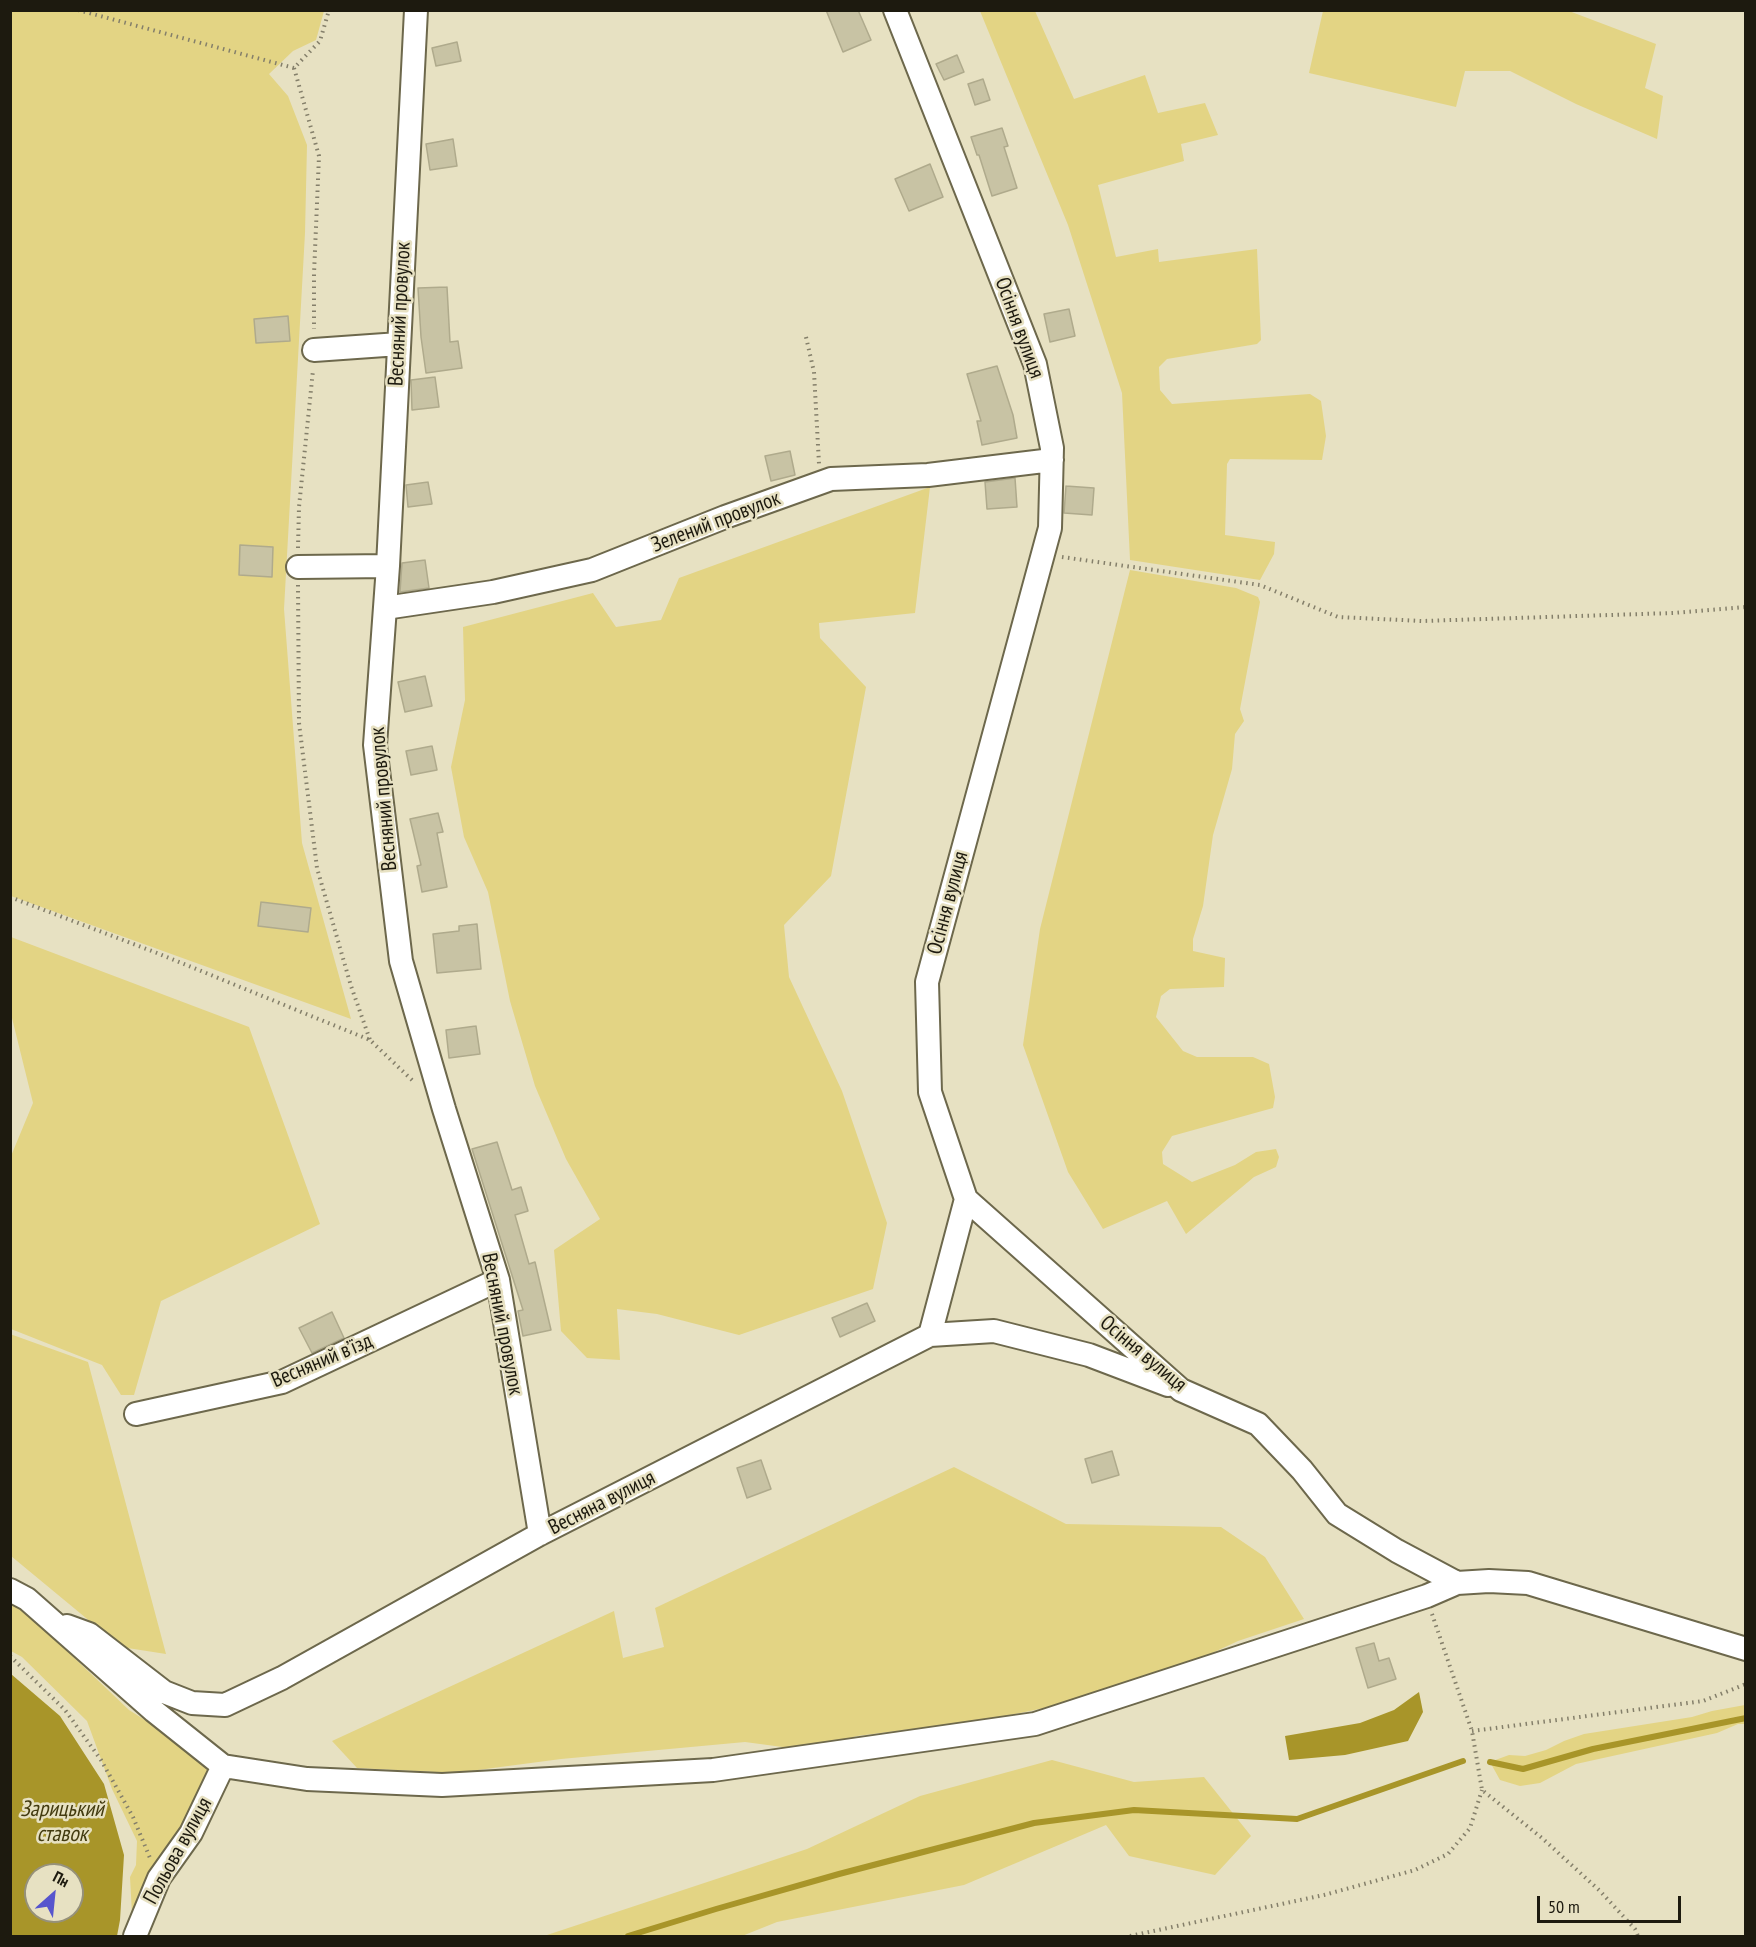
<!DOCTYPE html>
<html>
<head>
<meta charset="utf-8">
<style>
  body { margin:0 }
  #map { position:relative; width:1756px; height:1947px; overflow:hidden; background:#e7e1c2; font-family:"PT Sans Narrow",sans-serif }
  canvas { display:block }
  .frame { position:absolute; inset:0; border:12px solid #1d1a0f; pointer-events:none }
  .north { position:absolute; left:24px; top:1863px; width:60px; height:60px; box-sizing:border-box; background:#e7e1c2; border:2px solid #96917a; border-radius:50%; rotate:27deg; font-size:16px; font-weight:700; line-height:24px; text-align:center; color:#1d1a0f }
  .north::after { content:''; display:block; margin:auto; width:21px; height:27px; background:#5755cd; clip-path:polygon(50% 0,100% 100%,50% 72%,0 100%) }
  .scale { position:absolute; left:1537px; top:1896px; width:144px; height:27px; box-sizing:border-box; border:3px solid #1d1a0f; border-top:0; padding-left:8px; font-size:18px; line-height:21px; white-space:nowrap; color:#1d1a0f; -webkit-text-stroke:4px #e7e1c2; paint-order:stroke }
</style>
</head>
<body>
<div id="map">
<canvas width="1756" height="1947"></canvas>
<div class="frame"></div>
<div class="north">Пн</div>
<div class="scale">50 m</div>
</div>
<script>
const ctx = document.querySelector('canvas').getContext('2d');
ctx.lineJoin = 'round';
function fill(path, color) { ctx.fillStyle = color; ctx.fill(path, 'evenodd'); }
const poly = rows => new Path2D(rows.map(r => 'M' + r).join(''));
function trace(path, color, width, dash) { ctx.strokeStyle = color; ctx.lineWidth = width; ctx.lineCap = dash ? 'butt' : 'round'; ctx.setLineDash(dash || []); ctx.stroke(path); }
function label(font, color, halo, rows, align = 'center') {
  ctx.font = font + ' "PT Sans Narrow",sans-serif'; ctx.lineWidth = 5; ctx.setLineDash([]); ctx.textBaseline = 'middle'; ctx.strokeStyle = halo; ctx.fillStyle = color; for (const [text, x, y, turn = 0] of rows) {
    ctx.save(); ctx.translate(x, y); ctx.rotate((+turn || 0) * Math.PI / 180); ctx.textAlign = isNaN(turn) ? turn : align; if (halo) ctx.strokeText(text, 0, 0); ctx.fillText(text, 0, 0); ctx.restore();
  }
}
const green = poly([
  [10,11,324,11,316,40,293,51,269,74,288,96,307,145,305,233,284,609,302,843,351,1019,11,896],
  [980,11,1035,11,1074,99,1145,75,1158,113,1205,103,1218,135,1181,144,1184,161,1098,185,1116,257,1158,249,1159,262,1257,249,1261,340,1257,344,1167,359,1159,367,1160,390,1172,404,1310,394,1321,401,1326,436,1322,460,1230,459,1227,464,1225,535,1275,542,1274,554,1260,580,1130,560,1122,393,1068,225],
  [1323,11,1569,11,1656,44,1645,88,1663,96,1657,139,1576,104,1510,71,1465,71,1456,107,1309,73],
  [930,487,915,613,819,623,820,638,866,687,831,876,784,925,789,977,842,1091,887,1223,873,1289,739,1335,657,1314,617,1309,620,1360,587,1358,561,1331,554,1250,600,1219,566,1159,535,1086,510,1001,488,892,464,837,451,767,465,700,463,627,593,593,616,627,661,620,679,578],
  [1130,570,1236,588,1258,597,1260,602,1240,709,1244,721,1235,734,1232,769,1213,835,1203,906,1193,939,1193,951,1225,958,1224,987,1170,989,1161,996,1156,1017,1183,1051,1197,1057,1253,1057,1269,1064,1275,1097,1273,1108,1172,1136,1162,1152,1163,1164,1192,1182,1235,1165,1256,1152,1276,1149,1279,1157,1276,1167,1254,1177,1186,1234,1167,1201,1103,1229,1068,1172,1023,1045,1040,929],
  [11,937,249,1027,320,1224,161,1301,134,1395,121,1395,102,1365,11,1329,11,1156,33,1103,11,1014],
  [10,1334,88,1362,166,1654,121,1647,11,1556],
  [954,1467,1066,1524,1221,1527,1265,1557,1304,1619,1238,1641,1180,1668,1078,1701,991,1719,857,1736,805,1750,745,1742,561,1759,455,1773,357,1768,332,1741,614,1611,623,1658,664,1647,655,1608],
  [10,1603,25,1611,129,1710,164,1732,205,1764,207,1770,178,1840,142,1893,132,1914,130,1877,136,1865,137,1841,112,1789,87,1721,22,1657,11,1651],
  [1745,1705,1745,1724,1738,1724,1717,1733,1576,1764,1540,1783,1520,1786,1500,1780,1490,1762,1509,1755,1525,1756,1546,1750,1564,1741,1584,1734,1692,1717,1712,1711],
  [1052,1760,1134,1782,1204,1777,1251,1836,1215,1875,1129,1856,1106,1825,964,1885,777,1922,742,1936,544,1936,807,1849,920,1796]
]);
const water = poly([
  [11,1674,60,1716,104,1784,124,1855,120,1920,117,1936,11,1936],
  [36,1875,72,1875,72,1911,36,1911],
  [1419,1692,1423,1712,1408,1741,1345,1755,1289,1760,1285,1736,1360,1723,1394,1710]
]);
const stream = poly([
  [1490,1762,1523,1769,1593,1749,1746,1718],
  [628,1936,716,1909,839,1874,1034,1823,1134,1810,1297,1819,1463,1761]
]);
const building = poly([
  [826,10,858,10,871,40,843,52,826,10],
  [457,42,461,61,436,66,432,48,457,42],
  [957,55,964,72,944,80,936,64,957,55],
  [983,79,990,100,975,105,968,84,983,79],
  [1002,128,1008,146,1004,147,1017,188,992,196,979,155,977,155,971,137,1002,128],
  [453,139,457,166,430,170,426,144,453,139],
  [930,164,943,197,909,211,895,179,930,164],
  [447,287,450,342,458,341,462,368,426,373,421,337,418,288,447,287],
  [1069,309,1075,336,1050,342,1044,314,1069,309],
  [288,316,290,341,256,343,254,319,288,316],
  [997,366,1013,415,1017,438,982,445,977,421,981,421,967,374,997,366],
  [435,377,439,407,412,410,411,380,435,377],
  [790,451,795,475,771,481,765,456,790,451],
  [1015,478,1017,507,987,509,985,482,1015,478],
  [428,482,432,504,408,507,406,485,428,482],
  [1066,486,1094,488,1092,515,1064,513,1066,486],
  [240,545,273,547,272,577,239,575,240,545],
  [425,560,429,588,400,592,402,563,425,560],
  [425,676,432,706,405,712,398,682,425,676],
  [432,746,437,770,411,775,406,751,432,746],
  [438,813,443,832,437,833,447,887,422,892,417,866,421,865,410,819,438,813],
  [261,902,311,908,308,932,258,926,261,902],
  [477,924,481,969,437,973,433,934,459,931,459,926,477,924],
  [476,1026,480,1054,449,1058,446,1030,476,1026],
  [497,1142,512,1190,521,1187,528,1211,515,1215,529,1264,535,1262,551,1330,523,1336,518,1311,523,1310,472,1149,497,1142],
  [867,1303,875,1321,840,1337,832,1318,867,1303],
  [332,1312,344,1338,312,1353,299,1328,332,1312],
  [1112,1451,1119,1475,1092,1483,1085,1459,1112,1451],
  [761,1460,771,1489,747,1498,737,1468,761,1460],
  [1374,1643,1379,1661,1389,1658,1396,1679,1368,1688,1356,1648,1374,1643]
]);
const path = poly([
  [78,10,294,68,320,41,329,10],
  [294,68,319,156,314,274,314,329],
  [806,337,814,372,819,464],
  [298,548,299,507,313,370],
  [1062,557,1260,585,1338,617,1422,621,1673,613,1746,607],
  [298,585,299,723,317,868,351,986,370,1040],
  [10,897,157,953,370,1040,413,1081],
  [1432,1614,1472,1731,1482,1790,1542,1838,1600,1891,1635,1929,1638,1936],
  [10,1656,65,1710,101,1760,133,1817,150,1858],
  [1472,1731,1703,1701,1746,1684],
  [1130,1936,1324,1895,1415,1870,1448,1854,1470,1828,1482,1790]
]);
const minor = poly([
  [416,10,388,566,375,745,401,961,444,1109,498,1280,540,1534],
  [895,10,1035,364,1052,448,1050,528,927,982,930,1092,966,1199,1181,1390,1258,1424,1302,1470,1337,1514,1397,1551,1457,1583],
  [314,350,399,344],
  [298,567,388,566],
  [385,608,493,592,592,570,725,517,831,479,928,475,1052,460],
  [930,1335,966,1199],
  [136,1414,282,1382,498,1280],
  [10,1590,27,1599,154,1711,223,1766,307,1779,442,1785,713,1770,1035,1724,1427,1596,1457,1583,1489,1581,1528,1583,1746,1649],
  [67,1626,89,1634,164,1692,192,1703,225,1705,282,1678,540,1534,930,1335,994,1331,1089,1355,1168,1385],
  [135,1936,159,1878,191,1833,223,1766]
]);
const streetNames = [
  ["Весняний провулок",400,314,-87],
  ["Осіння вулиця",1019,328,70],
  ["Зелений провулок",716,522,-21],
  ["Весняний провулок",384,799,-95],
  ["Осіння вулиця",948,903,-75],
  ["Весняний провулок",502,1324,79],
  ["Осіння вулиця",1143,1354,40],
  ["Весняний в’їзд",322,1361,-23],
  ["Весняна вулиця",602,1503,-27],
  ["Польова вулиця",178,1851,-61]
];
const waterNames = [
  ["Зарицький",62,1810],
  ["ставок",62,1835]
];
fill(green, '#e3d484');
fill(water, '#a89529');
trace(stream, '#a89529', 6);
fill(building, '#c8c3a4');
trace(building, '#afaa8c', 1.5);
trace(minor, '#6d684c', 26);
trace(path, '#847f6a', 4, [1.5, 4.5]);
trace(minor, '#fff', 22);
label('21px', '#1d1a0f', '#e7e1c2', streetNames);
label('italic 22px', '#433b10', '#e7e1c2', waterNames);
</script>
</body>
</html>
